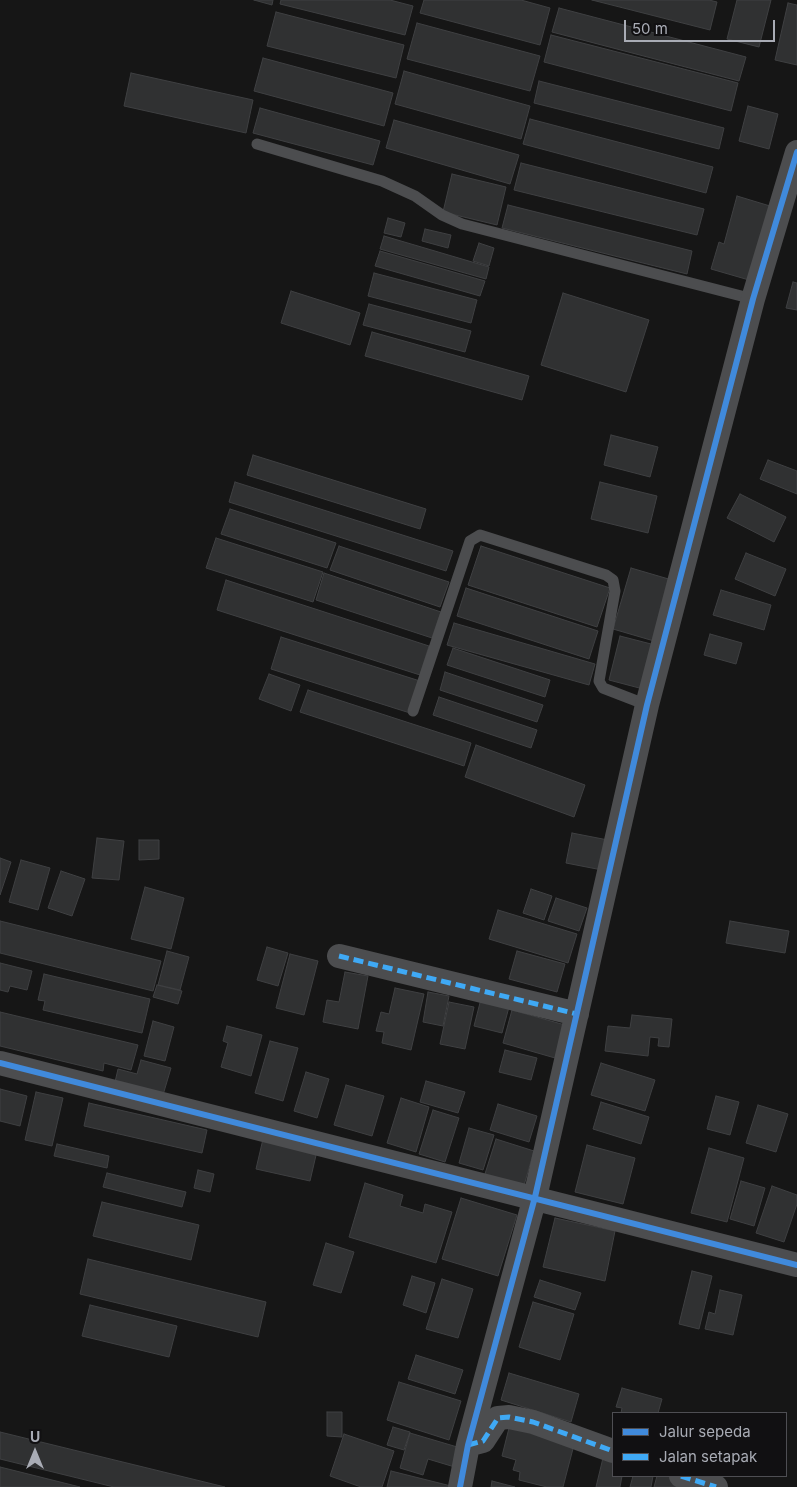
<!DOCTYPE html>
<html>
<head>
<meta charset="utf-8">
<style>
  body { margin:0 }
  #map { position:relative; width:797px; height:1487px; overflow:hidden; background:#161616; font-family:Inter,sans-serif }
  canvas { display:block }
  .legend { position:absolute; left:612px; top:1412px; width:175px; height:65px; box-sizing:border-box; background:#111012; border:1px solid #4e4e53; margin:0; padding:6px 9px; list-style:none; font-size:15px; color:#a9acb5 }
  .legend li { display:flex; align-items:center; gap:10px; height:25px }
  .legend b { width:25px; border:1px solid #4e4e53 }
  .north { position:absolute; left:10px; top:1427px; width:50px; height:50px; -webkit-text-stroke:4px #111012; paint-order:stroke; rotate:0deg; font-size:14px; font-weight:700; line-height:20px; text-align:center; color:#a9acb5 }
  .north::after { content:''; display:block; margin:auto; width:18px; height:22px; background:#a9acb5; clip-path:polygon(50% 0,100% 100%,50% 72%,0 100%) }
  .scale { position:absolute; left:624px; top:20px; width:151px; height:22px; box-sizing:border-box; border:2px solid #a9acb5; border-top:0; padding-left:6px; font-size:15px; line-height:18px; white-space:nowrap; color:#a9acb5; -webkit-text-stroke:4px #111012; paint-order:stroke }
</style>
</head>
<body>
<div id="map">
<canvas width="797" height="1487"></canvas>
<ul class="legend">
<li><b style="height:6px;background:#408adc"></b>Jalur sepeda</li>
<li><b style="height:6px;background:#3fa9f5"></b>Jalan setapak</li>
</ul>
<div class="north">U</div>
<div class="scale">50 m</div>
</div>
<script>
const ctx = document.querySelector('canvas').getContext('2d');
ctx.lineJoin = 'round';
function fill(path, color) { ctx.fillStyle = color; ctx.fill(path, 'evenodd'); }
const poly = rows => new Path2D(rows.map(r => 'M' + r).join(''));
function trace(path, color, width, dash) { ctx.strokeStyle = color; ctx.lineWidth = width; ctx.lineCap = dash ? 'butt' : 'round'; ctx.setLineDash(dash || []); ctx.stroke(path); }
const building = poly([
  [254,0,273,0,272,5,254,0],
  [281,0,390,0,413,6,405,35,280,4,281,0],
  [424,0,521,0,550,8,540,45,420,13,424,0],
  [592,0,709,0,717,2,710,30,592,0],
  [737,0,771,0,759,47,727,39,737,0],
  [788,3,797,5,797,65,775,60,788,3],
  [559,8,746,57,739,81,552,32,559,8],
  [276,12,404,45,396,78,267,46,276,12],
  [417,23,540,56,530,91,407,59,417,23],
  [551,35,738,83,731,111,544,62,551,35],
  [263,58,393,93,384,126,254,91,263,58],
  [404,71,530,106,521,139,395,104,404,71],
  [131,73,253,100,246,133,124,106,131,73],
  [539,81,724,128,719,149,534,103,539,81],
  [748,106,778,114,769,149,739,141,748,106],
  [260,108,380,141,373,165,253,133,260,108],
  [530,119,713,167,706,193,523,144,530,119],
  [394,120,519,155,510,184,386,148,394,120],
  [521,163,704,209,697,235,514,190,521,163],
  [452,174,506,187,497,225,443,212,452,174],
  [737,196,770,206,749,280,711,269,719,242,724,244,737,196],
  [508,205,692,251,687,274,502,228,508,205],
  [388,218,405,223,401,237,384,233,388,218],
  [425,229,451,235,448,248,422,241,425,229],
  [384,236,489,267,486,279,380,249,384,236],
  [479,243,494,248,489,266,473,261,479,243],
  [380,251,485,281,480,296,375,266,380,251],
  [374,273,477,300,471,323,368,296,374,273],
  [793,282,797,283,797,310,786,308,793,282],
  [291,291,360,313,350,345,281,323,291,291],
  [563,293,649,320,626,392,541,365,563,293],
  [369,304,471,331,465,352,363,325,369,304],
  [372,332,529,376,522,400,365,356,372,332],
  [611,435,658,447,650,477,604,465,611,435],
  [253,455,426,509,420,529,247,475,253,455],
  [768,460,797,471,797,494,760,479,768,460],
  [235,482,453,551,446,571,229,502,235,482],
  [600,482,657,496,648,533,591,519,600,482],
  [740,494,786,517,774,542,727,518,740,494],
  [230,509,336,543,327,568,221,534,230,509],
  [216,538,323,572,313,602,206,568,216,538],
  [339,546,449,582,440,607,330,570,339,546],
  [481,546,610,588,597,627,468,585,481,546],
  [746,553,786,569,775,596,735,579,746,553],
  [631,568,672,580,654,641,613,629,631,568],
  [324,573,441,612,432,638,316,600,324,573],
  [226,580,429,646,420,675,217,610,226,580],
  [466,588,598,631,589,659,457,616,466,588],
  [721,590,771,605,764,630,713,615,721,590],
  [454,623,595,664,589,685,447,645,454,623],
  [710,634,742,643,736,664,704,655,710,634],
  [620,636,655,645,643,689,609,680,620,636],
  [281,637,420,681,410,713,271,669,281,637],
  [453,648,550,680,545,697,447,665,453,648],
  [445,672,543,705,537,722,440,690,445,672],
  [269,674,300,685,291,711,259,699,269,674],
  [308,690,471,743,464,766,300,712,308,690],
  [439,697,537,730,531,748,433,715,439,697],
  [476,745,585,785,574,817,465,777,476,745],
  [572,833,608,840,602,870,566,863,572,833],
  [97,838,124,841,119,880,92,878,97,838],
  [139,840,159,840,159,859,139,860,139,840],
  [0,858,11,862,0,895,0,858],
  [21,860,50,868,38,910,9,902,21,860],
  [61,871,85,879,72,916,48,908,61,871],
  [145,887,184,898,171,949,131,939,145,887],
  [531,889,552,896,544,920,523,913,531,889],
  [556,898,587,908,579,931,548,921,556,898],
  [498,910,577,934,568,963,489,939,498,910],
  [0,921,161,961,153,991,0,953,0,921],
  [730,921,789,931,785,953,726,943,730,921],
  [267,947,288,953,278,986,257,980,267,947],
  [167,951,189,957,180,990,158,985,167,951],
  [517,951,565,964,557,992,509,979,517,951],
  [290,954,318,961,304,1015,276,1008,290,954],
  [0,963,32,971,27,990,10,986,8,992,0,990,0,963],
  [345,972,368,976,358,1029,323,1022,327,1000,339,1002,345,972],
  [44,974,150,999,142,1033,43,1010,45,1001,38,1000,44,974],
  [157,985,182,991,178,1004,153,997,157,985],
  [395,988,424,994,411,1050,382,1043,384,1032,376,1031,381,1012,389,1014,395,988],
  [428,992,449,996,443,1026,423,1022,428,992],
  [481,999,509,1007,502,1033,474,1026,481,999],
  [449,1002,474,1007,465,1049,440,1044,449,1002],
  [512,1010,565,1025,555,1058,503,1043,512,1010],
  [0,1012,138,1045,131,1070,104,1063,103,1071,0,1046,0,1012],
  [632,1015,672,1019,669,1047,658,1046,659,1038,650,1037,648,1056,605,1051,608,1026,630,1028,632,1015],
  [153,1021,174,1027,165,1061,144,1056,153,1021],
  [227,1026,262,1035,251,1076,221,1067,228,1043,223,1041,227,1026],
  [270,1041,298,1048,283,1101,255,1093,270,1041],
  [505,1050,537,1058,531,1080,499,1072,505,1050],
  [141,1060,171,1068,163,1095,115,1082,118,1069,137,1074,141,1060],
  [601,1063,655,1080,645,1111,591,1095,601,1063],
  [306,1072,329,1079,317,1118,294,1111,306,1072],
  [426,1081,465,1092,458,1113,420,1102,426,1081],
  [346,1085,384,1096,372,1136,334,1125,346,1085],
  [0,1089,27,1096,20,1126,0,1121,0,1089],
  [36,1092,63,1098,52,1146,25,1140,36,1092],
  [716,1096,739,1102,730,1135,707,1129,716,1096],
  [401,1098,429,1107,416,1152,387,1143,401,1098],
  [601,1102,649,1117,641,1144,593,1129,601,1102],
  [89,1103,207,1130,202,1153,84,1126,89,1103],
  [498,1104,537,1116,529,1142,490,1130,498,1104],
  [758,1105,788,1114,776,1152,746,1143,758,1105],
  [433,1110,459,1118,445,1162,419,1154,433,1110],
  [469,1128,494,1135,483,1170,459,1163,469,1128],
  [263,1139,317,1151,310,1181,256,1169,263,1139],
  [496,1139,534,1151,523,1189,484,1177,496,1139],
  [57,1144,109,1156,107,1168,54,1156,57,1144],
  [587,1145,635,1158,623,1204,575,1192,587,1145],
  [709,1148,744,1158,727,1222,691,1213,709,1148],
  [198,1170,214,1174,210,1192,194,1188,198,1170],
  [107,1173,186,1192,182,1207,103,1187,107,1173],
  [741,1181,765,1188,754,1226,730,1219,741,1181],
  [365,1183,403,1195,400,1206,423,1213,425,1204,452,1212,436,1263,349,1237,365,1183],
  [772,1186,797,1195,797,1204,784,1242,756,1233,772,1186],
  [461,1198,517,1215,498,1276,442,1259,461,1198],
  [102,1202,199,1225,191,1260,93,1236,102,1202],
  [555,1218,615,1231,605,1281,543,1267,555,1218],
  [326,1243,354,1252,341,1293,313,1285,326,1243],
  [88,1259,266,1302,258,1337,80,1294,88,1259],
  [692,1271,712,1276,699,1329,679,1324,692,1271],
  [412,1276,435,1283,426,1313,403,1305,412,1276],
  [442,1279,473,1289,458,1338,426,1329,442,1279],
  [540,1280,581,1293,575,1310,534,1297,540,1280],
  [720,1290,742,1295,733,1335,705,1329,709,1312,715,1314,720,1290],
  [533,1302,574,1314,560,1360,519,1347,533,1302],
  [90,1305,177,1326,169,1357,82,1336,90,1305],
  [416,1355,463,1370,455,1394,408,1379,416,1355],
  [509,1373,579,1394,571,1422,501,1400,509,1373],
  [399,1382,461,1401,449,1440,387,1420,399,1382],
  [622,1388,662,1399,658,1413,621,1413,622,1408,616,1407,622,1388],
  [327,1412,342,1412,342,1437,327,1436,327,1412],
  [510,1424,575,1441,563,1487,547,1487,519,1480,520,1472,513,1470,516,1460,502,1456,510,1424],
  [393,1427,410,1432,404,1450,387,1445,393,1427],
  [0,1432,225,1487,114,1487,0,1459,0,1432],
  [410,1433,464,1449,458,1468,428,1459,423,1475,400,1468,410,1433],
  [344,1434,394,1451,382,1487,361,1487,330,1476,344,1434],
  [603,1458,613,1460,613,1476,622,1476,620,1487,596,1487,603,1458],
  [0,1467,80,1487,0,1487,0,1467],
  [391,1471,455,1487,387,1487,391,1471],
  [633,1476,653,1476,651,1487,630,1487,633,1476],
  [657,1476,670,1476,685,1487,654,1487,657,1476],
  [492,1481,515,1487,491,1487,492,1481]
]);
const service = poly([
  [257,144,382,181,415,196,442,215,462,224,753,299],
  [413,711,470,541,480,535,606,575,613,580,615,591,599,681,603,688,647,705]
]);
const minor = poly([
  [339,956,577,1014],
  [0,1063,797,1265],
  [468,1445,483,1441,498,1418,509,1417,533,1422,613,1451],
  [681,1476,716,1487],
  [460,1487,468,1445,535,1197,647,705,753,299,797,152]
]);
const quiet = poly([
  [339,956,577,1014],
  [468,1445,483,1441,498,1418,509,1417,533,1422,613,1451],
  [681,1476,716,1487]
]);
const cycleway = poly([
  [0,1063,797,1265],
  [460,1487,468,1445,535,1197,647,705,753,299,797,152]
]);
fill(building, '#303132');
trace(building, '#3f4042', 1);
trace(service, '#4c4d4f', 11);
trace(minor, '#4c4d4f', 24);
trace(quiet, '#3fa9f5', 5, [10, 5]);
trace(cycleway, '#408adc', 6);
</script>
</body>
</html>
